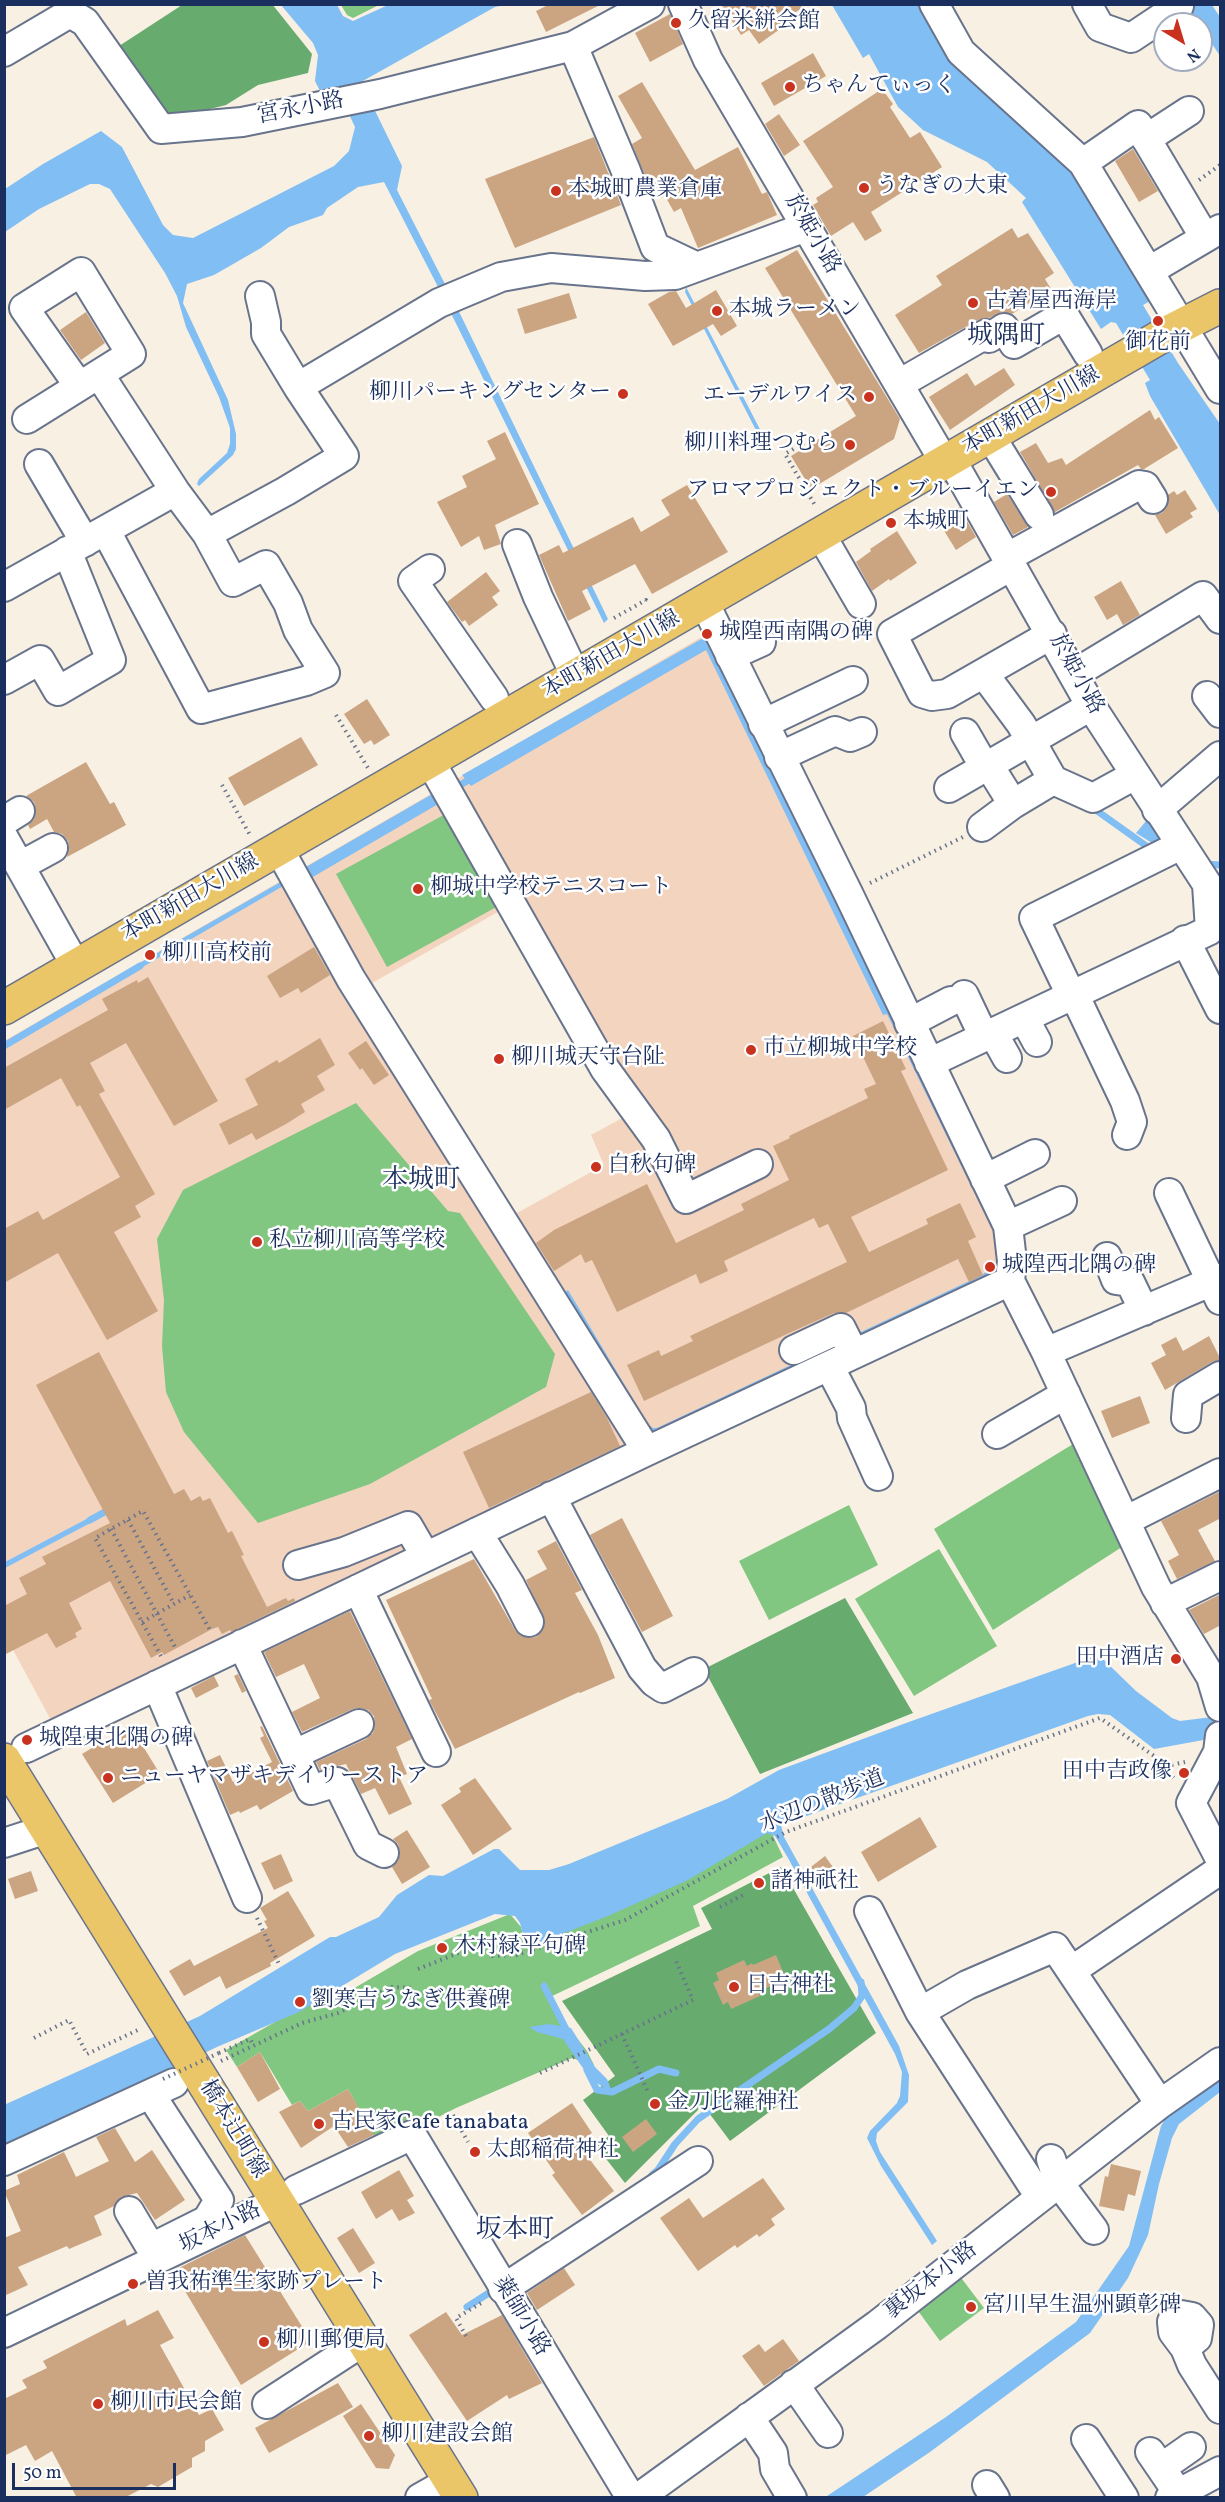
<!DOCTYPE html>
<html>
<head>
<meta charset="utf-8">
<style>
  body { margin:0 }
  #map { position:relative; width:1225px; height:2502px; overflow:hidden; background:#f8f0e2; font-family:Vollkorn,serif }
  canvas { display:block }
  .frame { position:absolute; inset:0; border:6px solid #1b2f5e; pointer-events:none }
  .north { position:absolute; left:1153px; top:12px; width:60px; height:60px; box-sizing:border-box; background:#fff; border:2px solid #a4acbf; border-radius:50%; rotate:142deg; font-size:16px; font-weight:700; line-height:24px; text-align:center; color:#1b2f5e }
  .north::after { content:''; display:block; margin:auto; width:21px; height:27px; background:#c8321e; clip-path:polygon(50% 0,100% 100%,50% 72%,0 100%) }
  .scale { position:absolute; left:12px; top:2463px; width:164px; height:27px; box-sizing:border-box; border:3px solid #1b2f5e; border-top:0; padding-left:8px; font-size:18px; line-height:21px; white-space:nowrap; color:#1b2f5e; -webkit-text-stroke:4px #fff; paint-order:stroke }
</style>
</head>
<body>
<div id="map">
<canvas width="1225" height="2502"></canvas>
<div class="frame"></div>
<div class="north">N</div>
<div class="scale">50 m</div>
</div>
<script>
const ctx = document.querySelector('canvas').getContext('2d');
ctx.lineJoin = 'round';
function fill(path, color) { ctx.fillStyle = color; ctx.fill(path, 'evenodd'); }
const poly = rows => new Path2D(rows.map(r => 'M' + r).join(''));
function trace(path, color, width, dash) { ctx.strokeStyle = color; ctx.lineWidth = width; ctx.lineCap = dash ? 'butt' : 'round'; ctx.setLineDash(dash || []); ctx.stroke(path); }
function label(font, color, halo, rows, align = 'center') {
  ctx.font = font + ' Vollkorn,"Noto Serif JP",serif'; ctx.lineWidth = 5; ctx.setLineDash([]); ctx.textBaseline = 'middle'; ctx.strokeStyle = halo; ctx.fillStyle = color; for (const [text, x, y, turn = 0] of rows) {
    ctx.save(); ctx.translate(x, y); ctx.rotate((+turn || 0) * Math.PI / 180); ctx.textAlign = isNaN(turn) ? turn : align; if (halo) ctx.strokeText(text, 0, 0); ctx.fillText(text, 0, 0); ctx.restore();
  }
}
const built = poly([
  [712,631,1004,1231,1008,1263,647,1443,506,1219,604,1165,591,1135,624,1117,505,908,372,983,305,867],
  [286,878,632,1443,53,1724,5,1635,4,1041]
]);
const green = poly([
  [341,5,379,5,353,18,347,15],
  [449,812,500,905,387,967,336,874],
  [356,1103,448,1211,460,1213,555,1354,546,1387,370,1484,258,1523,184,1432,166,1392,162,1346,164,1300,157,1239,183,1190],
  [1078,1441,1125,1545,993,1630,934,1529],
  [849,1505,878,1565,769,1620,739,1561],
  [939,1549,997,1646,914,1696,855,1599],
  [769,1827,783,1857,693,1906,700,1926,550,1997,560,2016,587,2051,594,2065,572,2058,456,2108,380,2147,348,2089,308,2111,300,2101,292,2105,260,2052,237,2067,226,2050,289,2014,307,1989,314,2004,334,2000,418,1951,510,1914,521,1927,526,1945],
  [959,2275,984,2308,940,2341,916,2308]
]);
const forest = poly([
  [272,4,312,54,308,73,258,85,226,105,182,116,163,112,116,48,182,5],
  [845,1598,913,1713,760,1774,704,1669],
  [781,1867,876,2033,730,2141,703,2105,625,2183,596,2146,609,2136,583,2100,615,2076,562,2001,712,1929,701,1908]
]);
const water = poly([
  [281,5,337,5,343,16,353,21,388,5,505,5,495,7,361,82,402,166,397,190,447,288,659,261,449,291,608,619,604,623,436,283,384,182,358,187,327,208,323,215,289,227,261,248,214,275,187,284,183,303,228,400,236,434,236,449,233,455,199,486,197,484,199,479,227,453,230,444,230,428,219,397,186,327,177,296,165,273,110,189,99,184,90,184,39,209,5,232,5,189,43,164,101,131,122,147,163,225,173,235,193,238,334,166,349,151,355,127,340,95,326,99,320,91,315,81,318,55,313,43],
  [832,5,920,5,965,77,1069,168,1152,300,1143,305,1178,363,1220,424,1220,515,1150,396,1145,383,1150,380,1116,323,1111,322,1101,329,1022,202,1026,198,987,162,923,130,898,107,869,54,863,58],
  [1187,5,1212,5,1220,17,1220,56],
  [686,287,764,437,761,440,685,292],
  [712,633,1004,1235,1000,1275,649,1443,558,1297,568,1290,648,1424,653,1428,657,1428,982,1275,997,1263,1000,1250,994,1233,887,1014,883,1015,706,650,471,786,462,775],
  [434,793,440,803,311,878,306,867],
  [1146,821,1168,835,1160,848,1136,833],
  [284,880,285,885,134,972,131,968],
  [96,1514,98,1519,5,1568,5,1562],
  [1092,1657,1104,1660,1136,1691,1172,1718,1180,1721,1220,1716,1220,1737,1154,1749,1110,1715,1098,1714,1088,1716,781,1825,784,1837,899,2046,909,2075,908,2102,877,2133,876,2141,880,2152,937,2241,932,2245,881,2166,867,2138,870,2131,897,2103,900,2096,902,2072,895,2054,788,1858,775,1836,767,1833,688,1880,608,1916,536,1944,526,1945,520,1923,515,1916,495,1914,395,1954,299,2012,217,2047,5,2148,4,2105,200,2016,330,1937,336,1937,379,1917,397,1895,429,1875,443,1876,494,1849,499,1849,520,1870,549,1870,569,1864,727,1799,779,1770,906,1723],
  [549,2024,571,2028,595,2067,607,2079,611,2089,609,2091,597,2083,587,2074,563,2039,537,2032,529,2027],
  [1220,2072,1220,2092,1179,2124,1172,2138,1159,2184,1148,2235,1128,2278,1090,2333,930,2452,863,2497,824,2498,946,2417,1076,2322,1129,2246,1161,2126,1170,2111]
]);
const stream = poly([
  [453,789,474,777],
  [1093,808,1152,850],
  [1204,864,1220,865],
  [4,1046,140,966],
  [90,1520,112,1508],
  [544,1986,568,2033],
  [587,2070,597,2090,612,2092,659,2069,676,2073],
  [652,2175,658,2170,675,2144,698,2119,829,2029,854,2008,862,1996,861,1982],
  [467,2307,495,2289]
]);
const building = poly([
  [550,4,602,4,546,32,536,11],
  [721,4,808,4,784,20,787,24,759,44,749,30,741,35],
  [670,14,683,44,650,62,635,33],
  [813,53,826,76,774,106,761,83],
  [642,82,695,170,738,147,762,194,767,192,770,199,777,215,698,248,681,208,674,212,665,196,660,198,656,191,652,193,632,144,642,138,618,96],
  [882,89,893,104,890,107,910,138,920,132,942,167,871,212,882,231,865,241,853,222,831,236,813,205,818,202,816,198,833,187,803,141],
  [779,114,800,145,784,156,765,124],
  [594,137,621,205,515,248,485,179],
  [1133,149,1158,191,1139,202,1115,161],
  [1012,228,1018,238,1028,233,1054,273,1045,279,1051,289,1012,314,1003,312,989,318,978,320,919,353,895,315,942,285,936,276],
  [797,250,900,419,894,439,811,489,791,456,856,416,765,268],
  [716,290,737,326,721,336,713,324,673,346,648,304,669,292,676,291,686,308],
  [569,293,577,318,525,334,517,309],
  [86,312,105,343,81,360,60,330],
  [1004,368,1015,385,950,430,929,397,967,373,975,386],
  [1150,410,1155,420,1159,417,1178,448,1144,469,1141,469,1138,465,1055,512,1020,452,1036,443,1048,463,1062,458,1066,465],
  [505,432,539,504,495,525,501,544,484,550,479,536,461,547,437,502,467,487,462,476,496,459,487,441],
  [687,485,728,552,652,594,635,564,582,591,591,609,568,621,539,555,559,545,563,553,633,517,641,532,670,515,661,500],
  [1185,490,1197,509,1190,513,1193,517,1166,534,1155,515,1162,513,1167,507,1168,495,1174,491,1177,495],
  [1007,494,1028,527,1013,535,994,502],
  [959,507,976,537,956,550,938,521],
  [897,531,917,563,890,581,889,579,872,591,856,562,871,551,870,549],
  [486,572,500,591,492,597,498,605,469,626,465,620,462,622,447,602],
  [1121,581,1140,615,1123,625,1117,614,1107,620,1094,597],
  [367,699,390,735,374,745,371,740,364,744,344,714],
  [301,737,318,765,244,806,228,778],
  [86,762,110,804,114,802,126,825,67,857,69,848,68,841,62,834,54,832,47,819,30,829,28,825,34,819,36,810,34,802,26,796],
  [314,947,330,975,301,993,298,988,280,998,267,976],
  [148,977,218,1101,174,1126,126,1043,90,1063,105,1091,99,1094,155,1194,135,1206,141,1217,114,1232,158,1311,107,1340,58,1253,4,1283,4,1229,38,1211,43,1220,120,1177,80,1105,77,1107,61,1078,4,1110,4,1068,108,1010,102,999,137,980,138,983],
  [883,1021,906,1069,901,1071,948,1170,851,1217,869,1252,928,1224,926,1219,960,1203,976,1237,968,1241,983,1275,969,1282,958,1259,846,1313,834,1313,787,1334,644,1401,627,1365,659,1350,661,1356,693,1341,690,1336,847,1262,828,1224,819,1228,814,1218,724,1261,728,1271,700,1284,696,1274,617,1312,592,1260,585,1263,581,1254,554,1271,536,1243,554,1230,647,1184,676,1243,744,1210,741,1204,789,1180,773,1146,790,1138,789,1136,868,1098,864,1089,876,1084,853,1036],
  [320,1038,335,1065,317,1076,325,1090,301,1104,305,1112,286,1124,256,1140,252,1133,229,1145,219,1124,258,1105,245,1079,277,1060,279,1063],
  [366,1041,389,1075,374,1085,362,1068,360,1070,348,1053],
  [1209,1336,1221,1360,1212,1362,1165,1390,1151,1363,1166,1355,1161,1345,1176,1337,1183,1351],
  [99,1352,174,1494,184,1489,191,1501,200,1496,203,1501,210,1498,228,1533,232,1531,244,1555,241,1556,267,1607,286,1598,288,1601,294,1598,295,1601,231,1632,230,1630,222,1634,218,1627,212,1629,164,1655,162,1652,151,1658,110,1581,69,1603,82,1629,75,1633,77,1637,56,1648,47,1633,4,1655,4,1606,27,1594,19,1578,46,1564,42,1557,110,1523,36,1385],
  [591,1392,607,1418,620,1446,489,1508,463,1452],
  [1140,1396,1150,1423,1112,1438,1101,1411],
  [1221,1491,1221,1518,1198,1530,1215,1561,1177,1579,1168,1561,1179,1555,1161,1521],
  [622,1518,673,1616,642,1632,590,1535],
  [556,1541,582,1590,575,1593,598,1635,615,1678,580,1693,579,1692,455,1749,429,1700,432,1699,386,1600,474,1559,515,1630,521,1636,529,1638,536,1637,543,1630,545,1622,526,1580,547,1569,537,1551],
  [1221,1594,1221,1625,1204,1634,1189,1610],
  [350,1611,412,1739,396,1747,407,1774,399,1777,412,1804,389,1815,375,1788,361,1794,346,1764,320,1770,316,1762,366,1739,373,1733,375,1726,374,1716,368,1710,360,1708,353,1709,302,1732,292,1712,320,1698,304,1664,276,1677,264,1652],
  [238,1674,246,1691,242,1693,234,1676],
  [214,1676,219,1686,196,1698,191,1688],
  [130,1725,160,1774,113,1803,82,1754],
  [262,1726,293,1791,260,1810,257,1805,240,1813,239,1811,230,1815,207,1761,220,1755,233,1782,272,1762,260,1738,264,1736,260,1727],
  [475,1778,512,1829,473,1855,441,1805,461,1792,459,1788],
  [920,1817,937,1847,878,1882,861,1852],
  [407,1830,430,1867,402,1884,392,1867,398,1861,400,1853,398,1844,393,1839],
  [281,1854,293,1881,274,1890,261,1863],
  [825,1856,840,1877,822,1890,807,1870],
  [31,1871,38,1891,15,1899,8,1879],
  [288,1891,315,1936,270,1963,271,1966,226,1989,220,1976,184,1996,169,1971,190,1959,194,1966,268,1928,264,1921,267,1920,260,1908],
  [776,1955,786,1979,758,1992,760,1996,731,2009,728,2002,723,2005,713,1983,719,1980,716,1973,744,1960,747,1966,752,1963,753,1965],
  [260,2052,280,2089,258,2102,237,2067],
  [348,2089,374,2135,348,2147,334,2126,301,2148,279,2112,300,2101,308,2111],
  [572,2103,592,2133,577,2143,614,2191,582,2215,552,2175,555,2173,528,2133],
  [646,2119,657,2134,633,2152,622,2137],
  [115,2128,135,2162,152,2150,185,2200,155,2220,137,2193,121,2197,114,2206,94,2216,102,2235,69,2249,67,2246,18,2267,28,2285,4,2296,4,2238,21,2231,4,2191,20,2184,17,2175,64,2152,76,2177,109,2161,96,2137],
  [1111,2164,1141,2171,1135,2196,1128,2194,1124,2211,1099,2206,1105,2176,1108,2177],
  [399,2170,414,2196,407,2200,415,2213,399,2221,392,2209,376,2219,361,2192],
  [763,2178,785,2209,771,2219,775,2225,759,2237,757,2234,737,2248,735,2245,698,2271,660,2218,689,2198,703,2218],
  [353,2228,375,2263,359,2273,337,2238],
  [245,2235,311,2341,241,2385,173,2271],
  [564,2268,575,2285,537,2310,527,2293],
  [158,2310,174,2338,160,2345,199,2415,212,2409,224,2430,205,2441,205,2451,192,2458,192,2467,158,2487,151,2484,124,2498,77,2498,52,2451,35,2461,26,2445,4,2456,4,2399,27,2388,22,2380,47,2368,43,2361,125,2319,127,2326],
  [446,2312,462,2335,502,2315,542,2383,509,2399,507,2395,467,2421,409,2335],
  [783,2339,799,2361,764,2386,742,2356,759,2344,765,2352],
  [338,2383,353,2407,269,2453,255,2428],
  [361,2404,395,2455,389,2469,376,2468,343,2416]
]);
const path = poly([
  [1199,180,1220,165],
  [809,440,785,454,816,507],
  [614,618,646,600,647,603],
  [336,715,368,768],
  [222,785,250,835],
  [870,883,963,837],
  [128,1520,174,1604],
  [111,1529,176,1649],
  [142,1622,190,1595],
  [161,1656,95,1538,143,1511,211,1632],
  [1166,1766,1185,1762],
  [720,1907,745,1894],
  [257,1918,279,1964],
  [418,1969,481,1944,492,1956,516,1955,625,1920,786,1832,1100,1718,1157,1758,1176,1781],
  [622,2034,648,2092],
  [34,2038,69,2020,87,2054,140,2029],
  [219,2053,250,2039,254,2046],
  [221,2061,302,2023,338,2013,392,1987,413,1988],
  [540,2073,693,2000,676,1961],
  [453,2115,468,2142],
  [466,2336,456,2318,483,2302]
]);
const minor = poly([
  [683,4,708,60,945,463],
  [934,4,961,52,1083,163,1220,389],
  [1087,4,1100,27,1131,38,1179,6,1178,4],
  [573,46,626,171,655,247,697,267],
  [4,52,70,13,85,22,161,129,242,122,380,94,573,46,650,4],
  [1146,139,1189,111],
  [1083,163,1138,125,1205,238],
  [1149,271,1220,229],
  [899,384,986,334,989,338,1004,328,1014,344,1064,315,1088,354],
  [79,386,24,308,81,272,131,354,99,374],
  [298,387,439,303,501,277,551,268,645,276,675,275,806,227],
  [27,419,99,374,175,491],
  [991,437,1039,515],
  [39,464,85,542],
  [106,531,201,709,306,681,325,673,298,630,288,603,266,565,233,582,207,534],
  [821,535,861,604],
  [517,544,538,597,576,677],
  [1006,558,1139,485,1145,486,1153,499],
  [1011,566,892,634,922,693,932,696,947,694,1052,634],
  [430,569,413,581,494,698],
  [4,587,175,491,207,534,286,491,344,456,298,387,266,334,266,322,260,296],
  [704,602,848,893,1008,1226,1012,1261,1010,1281,1046,1352,1156,1587,1211,1677,1220,1707],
  [730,656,761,642],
  [984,674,1021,724,1053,780,1093,798,1135,775],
  [1074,674,1203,596,1220,619],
  [4,680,40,660,58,691,111,660,67,551],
  [1207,696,1220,713],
  [763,724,853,681],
  [965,733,984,766],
  [779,757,835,731,850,737,862,732],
  [430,761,605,1069,656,1139,686,1199,758,1164],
  [988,764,1013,804],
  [949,788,1091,706],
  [1157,810,1220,756],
  [4,821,20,811],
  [982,827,1013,804,1053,780],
  [4,838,76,966],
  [279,849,351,979,647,1451],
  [20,866,53,848],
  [1185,940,1220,1009],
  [1074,994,1125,1101,1132,1122,1127,1135],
  [964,995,984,1037],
  [1071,995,1034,918,1181,845],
  [1024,1018,1037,1042],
  [909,1023,951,1001],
  [993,1033,1007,1058],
  [929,1063,1210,930,1207,884,1091,706,951,459],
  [985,1179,1035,1154],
  [1169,1193,1220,1300],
  [1008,1226,1062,1201],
  [1107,1257,1116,1280,1130,1282,1144,1311],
  [794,1350,841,1328,854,1354],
  [1046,1352,1220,1278],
  [829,1366,851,1408,852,1418,878,1476],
  [1186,1418,1188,1395,1220,1376],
  [997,1434,1066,1394],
  [551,1496,642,1668,654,1682,663,1688,694,1672],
  [1125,1521,1220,1473],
  [477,1532,510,1585,529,1622],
  [298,1565,344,1552,408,1526,426,1557],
  [358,1589,436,1752],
  [1165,1603,1220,1576],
  [242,1644,311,1790,337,1782,368,1845,384,1853],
  [157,1685,247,1898],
  [1220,1736,1218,1752,1191,1803,1220,1859],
  [26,1748,647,1451,1010,1281],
  [295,1754,359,1724],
  [4,1843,47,1829],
  [869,1911,920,2012,1040,2197],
  [1071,1971,1220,1870],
  [920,2012,967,1985,1055,1947,1160,2104],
  [1051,2159,1059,2183,1094,2230],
  [4,2161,174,2083],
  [296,2190,412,2135,631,2498],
  [129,2211,151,2248,207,2220,219,2200,158,2106],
  [503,2289,698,2161],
  [4,2333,276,2202],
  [1185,2348,1197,2338,1199,2325,1192,2317,1181,2315,1172,2322,1173,2332,1185,2348,1192,2365,1220,2409],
  [794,2384,828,2433],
  [267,2404,364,2341],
  [749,2417,773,2453,775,2469,792,2498],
  [1086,2439,1124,2498],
  [1150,2452,1178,2493],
  [1161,2468,1191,2447],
  [987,2485,995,2498],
  [420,2498,450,2481],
  [638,2498,877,2325,1160,2104,1220,2062],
  [1170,2498,1220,2471]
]);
const major = poly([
  [4,1008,1167,333,1220,306],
  [4,1760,461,2498]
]);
const pathBridge = poly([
  [163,2079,219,2053]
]);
const markers = [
  [676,23,6,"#c8321e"],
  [790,87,6,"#c8321e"],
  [864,188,6,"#c8321e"],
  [556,191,6,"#c8321e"],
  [973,303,6,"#c8321e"],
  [717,311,6,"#c8321e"],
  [1158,321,6,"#c8321e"],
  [623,394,6,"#c8321e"],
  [869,397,6,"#c8321e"],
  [850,445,6,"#c8321e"],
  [1051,492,6,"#c8321e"],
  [891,523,6,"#c8321e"],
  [707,634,6,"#c8321e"],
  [418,889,6,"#c8321e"],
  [150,955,6,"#c8321e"],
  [751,1050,6,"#c8321e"],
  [499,1059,6,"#c8321e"],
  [596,1167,6,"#c8321e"],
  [257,1242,6,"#c8321e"],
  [990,1267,6,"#c8321e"],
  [1176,1659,6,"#c8321e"],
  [27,1740,6,"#c8321e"],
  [1184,1773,6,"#c8321e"],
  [108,1778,6,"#c8321e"],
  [759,1883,6,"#c8321e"],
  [442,1948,6,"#c8321e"],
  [734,1987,6,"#c8321e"],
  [300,2002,6,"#c8321e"],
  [655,2104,6,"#c8321e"],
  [319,2124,6,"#c8321e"],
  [475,2152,6,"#c8321e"],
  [133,2284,6,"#c8321e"],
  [971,2307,6,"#c8321e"],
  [264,2342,6,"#c8321e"],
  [98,2404,6,"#c8321e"],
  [369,2436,6,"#c8321e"]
];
const poiNames = [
  ["久留米絣会館",688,23],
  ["ちゃんてぃっく",802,87],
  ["うなぎの大東",876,188],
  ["本城町農業倉庫",568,191],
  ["古着屋西海岸",985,303],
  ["本城ラーメン",729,311],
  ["御花前",1158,344,"center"],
  ["柳川パーキングセンター",611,394,"right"],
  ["エーデルワイス",857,397,"right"],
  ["柳川料理つむら",838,445,"right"],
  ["アロマプロジェクト・ブルーイエン",1039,492,"right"],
  ["本城町",903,523],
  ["城隍西南隅の碑",719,634],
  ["柳城中学校テニスコート",430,889],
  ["柳川高校前",162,955],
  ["市立柳城中学校",763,1050],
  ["柳川城天守台阯",511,1059],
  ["白秋句碑",608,1167],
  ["私立柳川高等学校",269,1242],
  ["城隍西北隅の碑",1002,1267],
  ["田中酒店",1164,1659,"right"],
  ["城隍東北隅の碑",39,1740],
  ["田中吉政像",1172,1773,"right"],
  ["ニューヤマザキデイリーストア",120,1778],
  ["諸神祇社",771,1883],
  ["木村緑平句碑",454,1948],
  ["日吉神社",746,1987],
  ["劉寒吉うなぎ供養碑",312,2002],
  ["金刀比羅神社",667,2104],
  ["古民家Cafe tanabata",331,2124],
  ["太郎稲荷神社",487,2152],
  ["曽我祐準生家跡プレート",145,2284],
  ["宮川早生温州顕彰碑",983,2307],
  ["柳川郵便局",276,2342],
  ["柳川市民会館",110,2404],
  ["柳川建設会館",381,2436]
];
const streetNames = [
  ["宮永小路",301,110,-11],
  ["於姫小路",811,235,60],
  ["本町新田大川線",1032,412,-30],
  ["本町新田大川線",612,656,-30],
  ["於姫小路",1075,675,61],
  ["本町新田大川線",191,899,-30],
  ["水辺の散歩道",823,1803,-22],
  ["橋本辻町線",232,2130,59],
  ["坂本小路",221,2229,-26],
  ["裏坂本小路",932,2282,-38],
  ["薬師小路",520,2317,59]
];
const quarterNames = [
  ["城隅町",1006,338],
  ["本城町",421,1182],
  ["坂本町",515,2232]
];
fill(built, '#f3d4bf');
fill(green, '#81c681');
fill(forest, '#68ab6f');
fill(water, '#80bef4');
trace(stream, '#80bef4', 7);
fill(building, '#cba482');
trace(minor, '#68738c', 32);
trace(major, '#68738c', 36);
trace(path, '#68738c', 4, [1.5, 4.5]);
trace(minor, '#fff', 28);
trace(major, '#ebc669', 33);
trace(pathBridge, '#68738c', 4, [1.5, 4.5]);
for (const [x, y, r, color] of markers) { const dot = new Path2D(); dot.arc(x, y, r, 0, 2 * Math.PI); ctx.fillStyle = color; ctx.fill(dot); trace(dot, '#fff', 2); }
label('22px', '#1b2f5e', '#fff', poiNames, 'left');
label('22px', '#1b2f5e', '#fff', streetNames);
label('26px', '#1b2f5e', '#fff', quarterNames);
</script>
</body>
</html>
